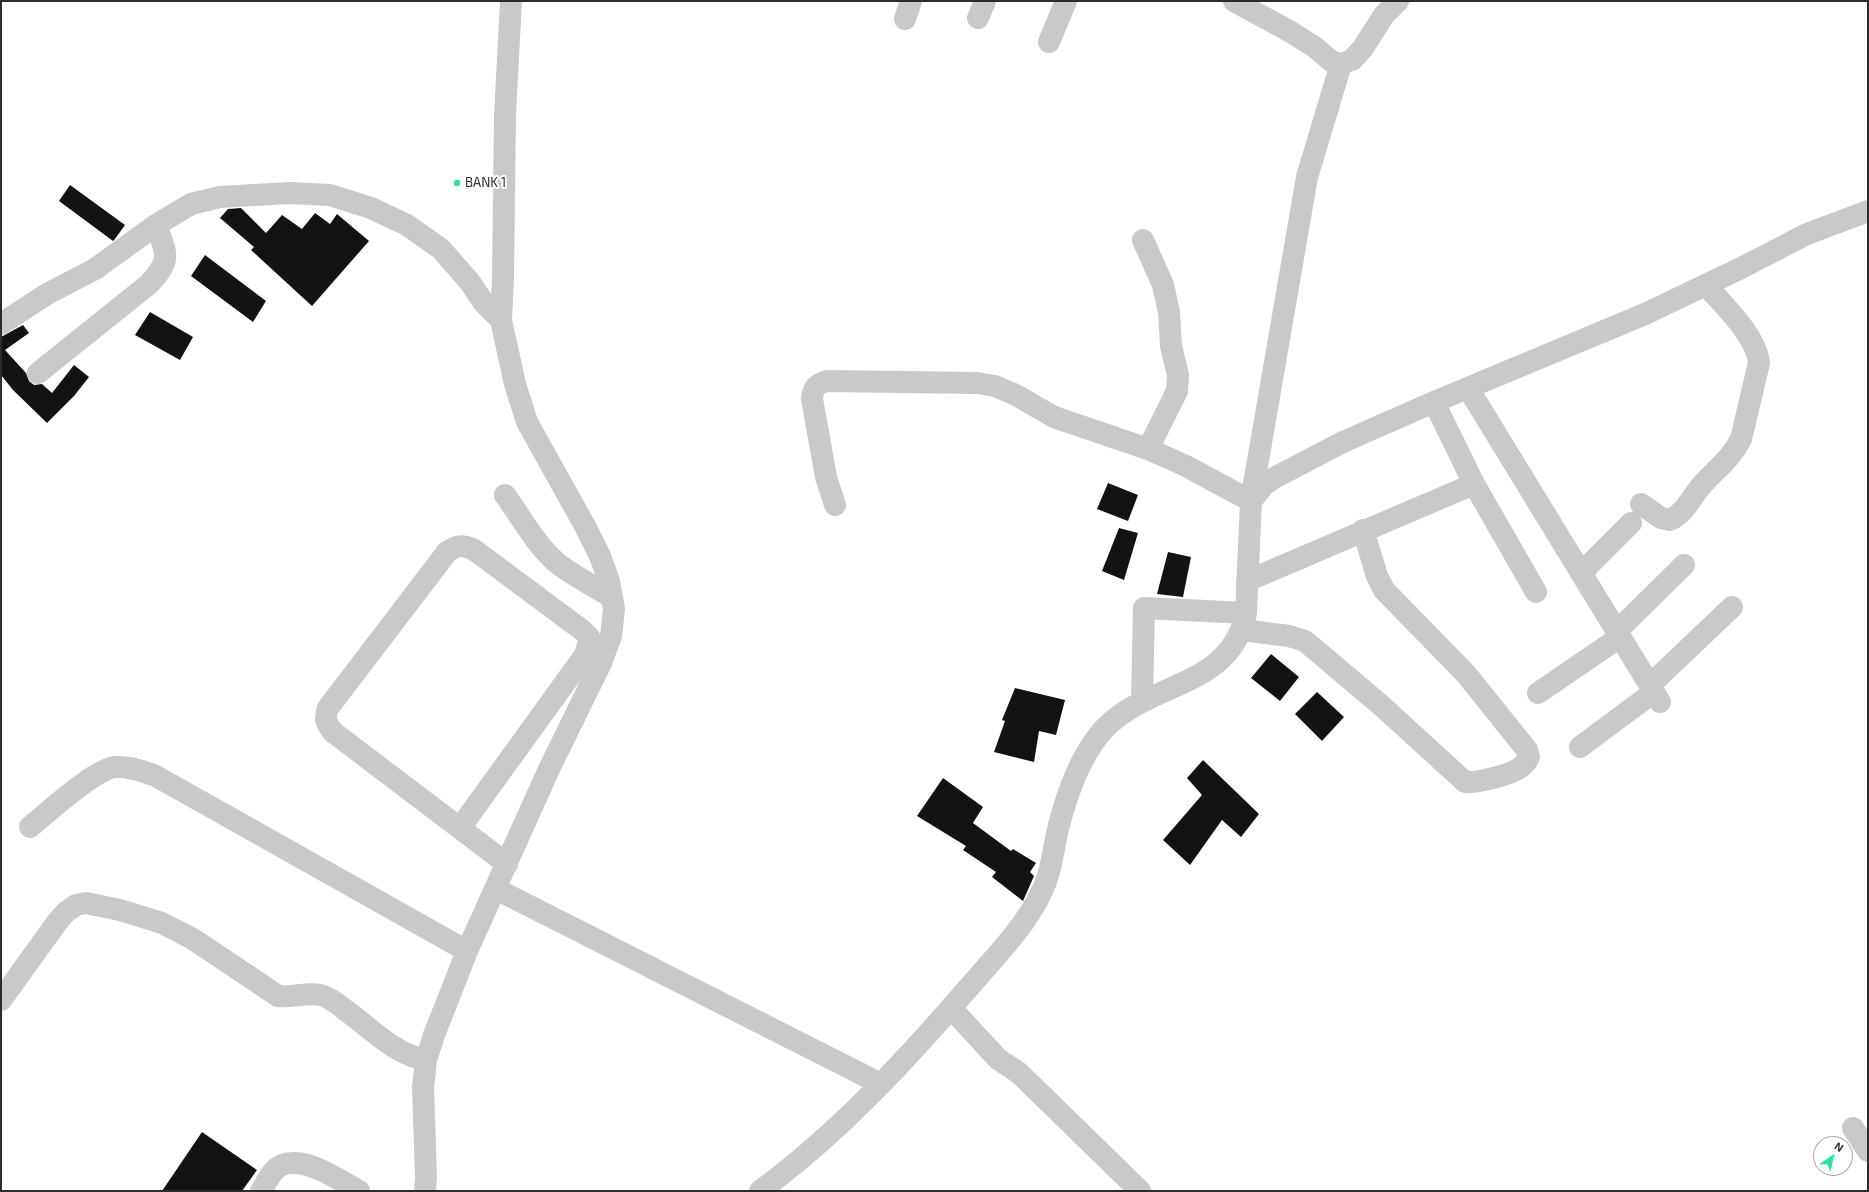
<!DOCTYPE html>
<html>
<head>
<meta charset="utf-8">
<style>
	body { margin:0 }
	#map { position:relative; width:1869px; height:1192px; overflow:hidden; background:#fff; font-family:"Exo 2",sans-serif }
	canvas { display:block }
	.frame { position:absolute; inset:0; border:2px solid #2c2c2c; pointer-events:none }
	.north { position:absolute; left:1813px; top:1136px; width:40px; height:40px; box-sizing:border-box; background:#fff; border:1px solid #ababab; border-radius:50%; rotate:34deg; font-size:11px; font-weight:700; line-height:16px; text-align:center; color:#2c2c2c }
	.north::after { content:''; display:block; margin:auto; width:14px; height:18px; background:#31dfa8; clip-path:polygon(50% 0,100% 100%,50% 72%,0 100%) }
</style>
</head>
<body>
<div id="map">
<canvas width="1869" height="1192"></canvas>
<div class="frame"></div>
<div class="north">N</div>
</div>
<script>
const g = document.querySelector('canvas').getContext('2d');
g.lineJoin = 'round';
function fill(path, color) { g.fillStyle = color; g.fill(path, 'evenodd'); }
function strokePath(path, color, width, dash) { g.strokeStyle = color; g.lineWidth = width; g.lineCap = dash ? 'butt' : 'round'; g.setLineDash(dash || []); g.stroke(path); }
function drawText(font, color, halo, rows, align = 'center') {
  g.font = font + ' "Exo 2",sans-serif'; g.lineWidth = 4; g.setLineDash([]); g.textBaseline = 'middle'; g.strokeStyle = halo; g.fillStyle = color; for (const [text, x, y, turn = 0] of rows) {
    g.save(); g.translate(x, y); g.rotate((+turn || 0) * Math.PI / 180); g.textAlign = isNaN(turn) ? turn : align; if (halo) g.strokeText(text, 0, 0); g.fillText(text, 0, 0); g.restore();
  }
}
fill(new Path2D(`
	M 70,185 L 125,225 L 115,239 L 113,241 L 59,201 Z
	M 241,208 L 266,233 L 282,215 L 302,229 L 315,213 L 330,224 L 337,214 L 369,241 L 312,306 L 251,250 L 254,247 L 220,218 L 228,209 Z
	M 205,255 L 266,301 L 253,322 L 191,276 Z
	M 150,312 L 193,337 L 180,360 L 135,335 Z
	M 23,325 L 29,333 L 5,350 L 26,373 L 29,381 L 34,385 L 42,384 L 52,393 L 74,365 L 89,377 L 74,396 L 47,423 L 13,390 L 1,375 L 1,337 Z
	M 1108,483 L 1138,495 L 1128,521 L 1097,509 Z
	M 1119,528 L 1138,533 L 1124,580 L 1102,571 Z
	M 1168,552 L 1191,557 L 1183,597 L 1157,594 Z
	M 1271,654 L 1299,677 L 1280,701 L 1251,678 Z
	M 1015,688 L 1065,700 L 1056,735 L 1039,731 L 1034,762 L 994,752 L 1005,721 L 1002,720 Z
	M 1317,692 L 1344,717 L 1322,741 L 1295,714 Z
	M 1203,760 L 1259,814 L 1241,837 L 1222,820 L 1190,865 L 1163,840 L 1202,795 L 1187,778 Z
	M 943,778 L 983,807 L 973,823 L 1011,851 L 1013,849 L 1036,863 L 1030,872 L 1034,876 L 1023,901 L 992,877 L 996,872 L 963,850 L 966,846 L 917,816 Z
	M 202,1132 L 257,1170 L 242,1191 L 162,1191 Z`), '#131313');
strokePath(new Path2D(`
	M 1234,1 L 1291,32 L 1316,48 L 1331,61 L 1341,64 L 1352,60 L 1363,48 L 1384,15 L 1398,1
	M 978,18 L 985,1
	M 905,19 L 911,1
	M 1049,42 L 1066,1
	M 1143,240 L 1163,285 L 1169,312 L 1171,346 L 1178,375 L 1177,391 L 1148,449
	M 1,324 L 47,294 L 95,269 L 156,225 L 191,204 L 220,197 L 289,193 L 330,195 L 371,208 L 407,225 L 441,249 L 469,281 L 484,303 L 501,320
	M 38,373 L 149,284 C 172,259 167,255 156,225
	M 1468,388 L 1660,702
	M 1434,402 L 1474,484 L 1536,592
	M 505,495 C 521,517 536,545 557,563 C 574,576 593,586 612,597
	M 1641,504 L 1661,518 L 1670,520 C 1684,514 1691,498 1701,486 C 1715,470 1731,459 1741,439 L 1759,363 C 1756,335 1724,306 1706,285
	M 835,505 L 826,477 L 812,399 C 813,388 816,384 827,381 L 977,383 L 995,386 L 1016,395 L 1054,417 L 1148,449 L 1184,465 L 1251,501 L 1307,177 L 1341,64
	M 1581,573 L 1631,523
	M 1247,581 L 1474,484
	M 1242,630 L 1289,636 L 1305,641 L 1383,707 L 1465,782 C 1477,783 1511,775 1521,767 C 1525,764 1527,762 1529,757 L 1527,750 L 1466,674 L 1384,590 L 1377,576 L 1363,530
	M 1617,631 L 1684,565
	M 1650,685 L 1732,607
	M 1538,693 L 1620,637
	M 1142,701 L 1144,608 L 1246,613
	M 1580,747 L 1654,692
	M 30,827 C 48,812 95,769 115,767 C 129,766 141,771 154,775 L 467,951
	M 460,828 L 585,655 L 588,645 L 589,637 L 582,630 L 473,549 C 462,545 457,545 447,552 L 328,708 C 324,719 326,723 333,732 L 507,864
	M 496,889 L 881,1084
	M 1,1000 L 58,921 L 66,912 L 76,905 L 86,903 L 120,910 L 162,923 L 193,939 L 278,996 C 293,998 310,991 324,996 C 331,999 338,1004 344,1009 C 371,1028 393,1054 426,1060
	M 951,1008 L 998,1059 L 1019,1073 L 1140,1191
	M 1853,1128 L 1868,1151
	M 261,1191 C 266,1183 272,1169 282,1165 C 306,1156 339,1180 359,1191
	M 425,1191 L 426,1177 L 423,1087 L 426,1060 L 434,1035 L 467,951 L 550,767 L 601,663 L 611,636 L 614,609 L 609,581 L 600,556 L 585,526 L 527,422 L 515,384 L 501,320 L 503,278 L 505,115 L 511,1
	M 760,1191 C 839,1133 906,1060 970,986 C 994,958 1025,927 1041,893 C 1052,872 1053,848 1059,825 C 1067,794 1078,762 1098,736 C 1142,680 1230,692 1246,613 L 1251,501 L 1264,485 L 1274,478 L 1343,442 L 1434,402 L 1645,314 L 1739,269 L 1807,234 L 1868,211`), '#c9c9c9', 22);
for (const [x, y, r, color] of [
	[457,183,4,"#31dfa8"]
]) { const dot = new Path2D(); dot.arc(x, y, r, 0, 2 * Math.PI); g.fillStyle = color; g.fill(dot); strokePath(dot, '#fff', 1.5); }
drawText('13px', '#2c2c2c', '#fff', [
	["BANK 1",465,183]
], 'left');
</script>
</body>
</html>
